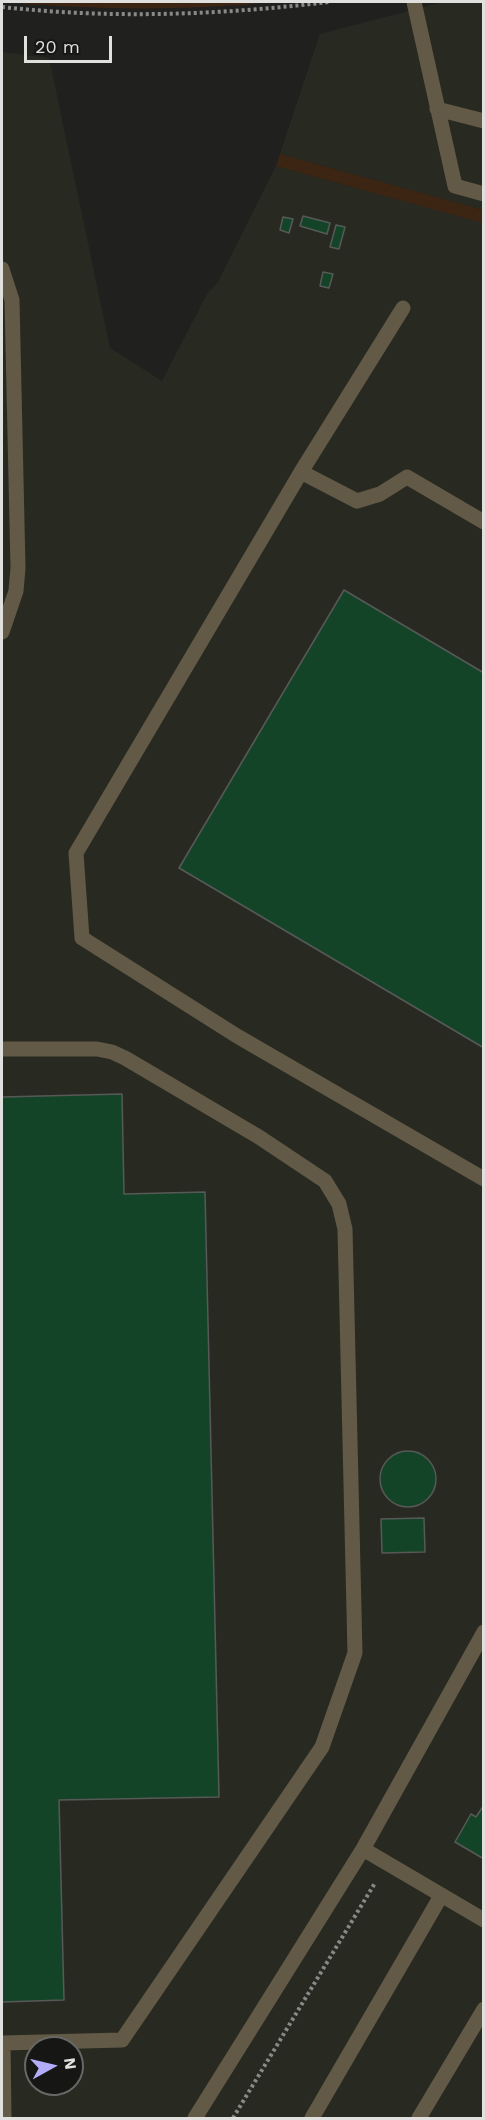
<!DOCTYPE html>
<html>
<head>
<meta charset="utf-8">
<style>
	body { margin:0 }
	#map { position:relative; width:485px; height:2120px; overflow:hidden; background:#20201e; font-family:"Work Sans",sans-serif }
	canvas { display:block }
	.frame { position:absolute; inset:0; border:3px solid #e0e0df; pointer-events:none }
	.north { position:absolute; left:24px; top:2036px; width:60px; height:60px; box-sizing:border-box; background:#161715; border:2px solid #676766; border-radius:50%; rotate:82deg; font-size:16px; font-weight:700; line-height:24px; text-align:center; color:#e0e0df }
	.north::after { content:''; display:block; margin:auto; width:21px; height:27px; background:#b3adf9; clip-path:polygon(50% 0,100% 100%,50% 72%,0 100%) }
	.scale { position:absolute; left:24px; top:36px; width:88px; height:27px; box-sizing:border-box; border:3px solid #e0e0df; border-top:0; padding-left:8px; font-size:18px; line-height:21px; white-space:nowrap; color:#e0e0df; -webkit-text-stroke:4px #161715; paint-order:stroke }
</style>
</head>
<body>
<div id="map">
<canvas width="485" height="2120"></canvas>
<div class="frame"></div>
<div class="north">N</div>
<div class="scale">20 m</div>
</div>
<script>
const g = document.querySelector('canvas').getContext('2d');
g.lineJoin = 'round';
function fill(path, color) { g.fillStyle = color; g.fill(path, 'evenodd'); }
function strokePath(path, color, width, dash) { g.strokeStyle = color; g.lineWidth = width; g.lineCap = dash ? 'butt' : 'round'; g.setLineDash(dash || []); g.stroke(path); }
fill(new Path2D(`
	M 443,2 L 483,2 L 483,210 L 280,154 L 320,34 Z
	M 2,52 L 49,58 L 110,348 L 162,381 L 207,294 L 218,282 L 276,166 L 484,223 L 483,2118 L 2,2118 ZM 36,2048 L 72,2048 L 72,2084 L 36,2084 Z`), '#282a22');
fill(new Path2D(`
	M 4,2 L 276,2 C 184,11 95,10 4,2 Z
	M 280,154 L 483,210 L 483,223 L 276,166 Z`), '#3d2514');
const building = new Path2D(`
	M 303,216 L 330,223 L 327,234 L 300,226 Z
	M 283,217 L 293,219 L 289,233 L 280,230 Z
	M 336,225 L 345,227 L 339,249 L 330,247 Z
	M 323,272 L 333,274 L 329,288 L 320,286 Z
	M 344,590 L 484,673 L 484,1048 L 179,868 Z
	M 122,1094 L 124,1194 L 205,1192 L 219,1797 L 59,1800 L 64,2000 L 2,2002 L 2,1097 Z
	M380 1479a28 28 0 1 1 56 0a28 28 0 1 1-56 0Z
	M 424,1518 L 425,1552 L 382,1553 L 381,1519 Z
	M 484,1805 L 484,1859 L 455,1842 L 471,1814 L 476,1817 Z`);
fill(building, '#144428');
strokePath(building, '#575957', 1.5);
strokePath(new Path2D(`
	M 2,7 C 112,19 219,15 329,2
	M 233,2118 L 375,1883`), '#898987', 4, [3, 3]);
strokePath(new Path2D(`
	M 414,2 L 455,186 L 484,194
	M 437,109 L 484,121
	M 2,269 L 12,300 L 18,568 L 16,591 L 2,632
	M 403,308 L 301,472 L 76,853 L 82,938 L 237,1036 L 484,1179
	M 301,472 L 357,501 L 380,494 L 407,477 L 484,522
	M 2,1049 L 97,1049 L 112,1052 L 125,1058 L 259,1137 L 325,1181 L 339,1204 L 345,1229 L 355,1653 L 322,1747 L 122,2040 L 3,2043 L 4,2118
	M 363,1849 L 484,1920
	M 195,2118 L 363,1849 L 484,1632
	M 312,2118 L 441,1896
	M 419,2118 L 484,2009`), '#625a46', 15);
</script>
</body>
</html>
